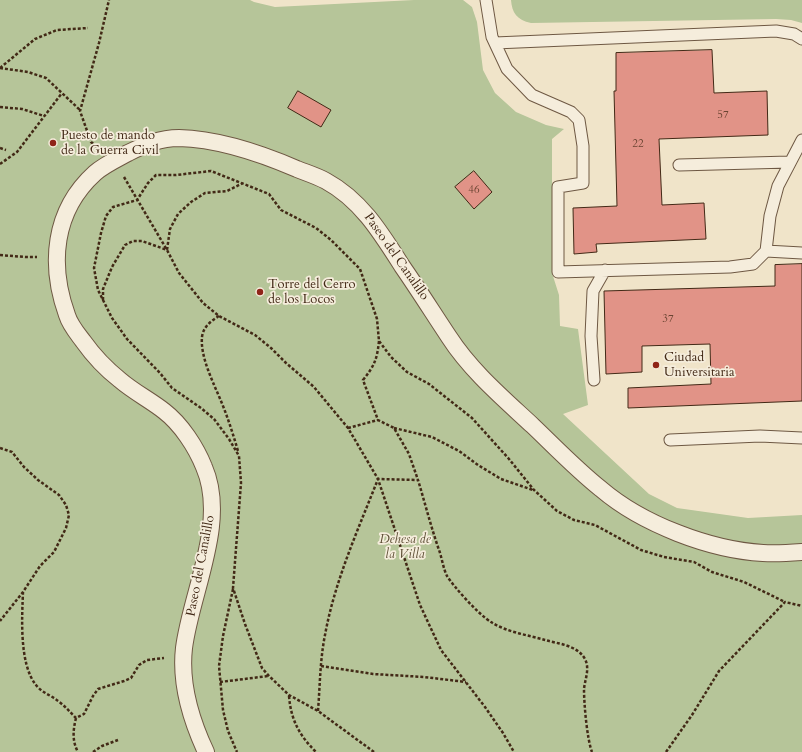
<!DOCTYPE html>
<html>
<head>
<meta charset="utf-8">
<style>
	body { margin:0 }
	canvas { display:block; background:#f0e4c9 }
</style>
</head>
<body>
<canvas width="802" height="752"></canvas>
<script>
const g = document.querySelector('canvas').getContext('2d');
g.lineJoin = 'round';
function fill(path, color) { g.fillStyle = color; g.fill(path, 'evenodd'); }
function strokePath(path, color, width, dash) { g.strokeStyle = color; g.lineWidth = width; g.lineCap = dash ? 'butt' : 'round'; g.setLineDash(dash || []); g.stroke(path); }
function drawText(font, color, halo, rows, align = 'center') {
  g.font = font + ' Cardo,serif'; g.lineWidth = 3.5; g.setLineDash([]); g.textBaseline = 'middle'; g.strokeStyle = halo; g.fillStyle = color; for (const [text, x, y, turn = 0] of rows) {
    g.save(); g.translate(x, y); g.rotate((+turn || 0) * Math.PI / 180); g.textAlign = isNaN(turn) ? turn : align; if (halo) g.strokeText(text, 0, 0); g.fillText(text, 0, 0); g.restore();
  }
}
fill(new Path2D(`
	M 0,0 L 250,0 L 254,2 L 275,7 L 414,0 L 463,0 L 472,7 L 477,22 L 483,70 L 495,93 L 516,112 L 546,125 L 564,129 L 552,139 L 552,273 L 559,295 L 560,326 L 578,329 L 588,405 L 563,414 L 649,494 L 677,508 L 748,518 L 802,515 L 802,752 L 0,752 Z
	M 511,0 L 802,0 L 802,23 L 791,20 L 776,19 L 531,23 C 517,20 512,13 511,0 Z`), '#b6c599');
const building = new Path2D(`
	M 712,50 L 714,93 L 767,91 L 768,135 L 659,139 L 662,205 L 704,203 L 706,239 L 596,244 L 597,252 L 574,254 L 573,208 L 617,206 L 614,91 L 616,91 L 616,53 Z
	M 298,91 L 331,110 L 321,127 L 288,108 Z
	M 474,171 L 492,192 L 474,209 L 455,187 Z
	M 802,264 L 802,401 L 628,408 L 628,388 L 711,384 L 710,344 L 642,346 L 642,372 L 606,374 L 604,291 L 775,286 L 775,265 Z`);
fill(building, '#e19387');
strokePath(building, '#422916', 1);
const service = new Path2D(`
	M 486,0 L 492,37 L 507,69 L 532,95 L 571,112 L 579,120 L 583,146 L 583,183 L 558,187 L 558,272 L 730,267 L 753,264 L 766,251 L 770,216 L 778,186 L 802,140
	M 495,43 L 776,31 L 794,34 L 802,39
	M 679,165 L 789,162
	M 766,251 L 802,253
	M 594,380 L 591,336 L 593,291 L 605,270
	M 670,440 L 760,436 L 802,438`);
const pedestrian = new Path2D(`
	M 206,752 C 191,720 180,683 184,648 C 191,592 228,522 204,467 C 196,447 181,424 164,411 C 150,400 134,392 120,380 C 106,369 93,355 83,341 C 77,333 70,325 67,315 C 49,265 53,211 95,173 C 104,165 117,159 128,153 C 144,145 160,138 179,138 C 219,139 260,153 297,169 C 307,173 317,176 326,181 C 361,200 381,233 402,266 C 418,289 433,313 449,337 C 471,371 503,398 533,426 C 555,447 577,470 601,489 C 642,524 710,550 763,553 C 776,554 789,553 802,552`);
strokePath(service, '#6e5843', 13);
strokePath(pedestrian, '#6e5843', 18);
strokePath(new Path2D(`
	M 0,68 L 35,39 L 57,30 L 88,28
	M 0,68 L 28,72 L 46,78 L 80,110
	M 0,107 L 22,109 L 44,116
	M 97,147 L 91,142 L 80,111 L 99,43 L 109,0
	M 0,148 L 6,150
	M 0,164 L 17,152 L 62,93
	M 124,177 L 167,250 L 179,273 L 203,303 L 219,316 L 255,335 L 271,348 L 286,363 L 314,387 L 348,428 L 378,479 L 420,605 L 441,650 L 485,707 L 503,733 L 514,752
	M 0,255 L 25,257 L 37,257
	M 103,300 L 103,289 L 112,267 L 125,245 L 133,241 L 142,241 L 167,250 L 170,229 L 178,214 L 191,202 L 205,193 L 227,191 L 243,183
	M 219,316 C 211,321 203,327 202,337 C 200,357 214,384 221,401 C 228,418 233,434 238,451
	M 379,341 C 377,359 375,365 363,380 L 378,420 L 394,428 L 409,454 L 418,480
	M 348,428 L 378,420
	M 394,428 L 432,437 L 459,451 L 478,465 L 501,479 L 533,490
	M 0,448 L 12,452 L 24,467 L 38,480 L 59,495 L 66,505 L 69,515 L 66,528 L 54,552 L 40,566 L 23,592 L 0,621
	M 233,589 L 223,636 L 219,666 L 223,710 L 228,731 L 237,752
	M 23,592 C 22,617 19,664 36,685 C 42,693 51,695 58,701 C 65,706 70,712 76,718 L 84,714 L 93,696 L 98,689 L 124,681 L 131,678 L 139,665 L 147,660 L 164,658
	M 321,666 L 373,674 L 424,677 L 466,682
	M 220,682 L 268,676
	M 289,696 C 291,720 299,735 316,752
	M 318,711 C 320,685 320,660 325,635 C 335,580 358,530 378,479 L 418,480 C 425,503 431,527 439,550 C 442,558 443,568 447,576 C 454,587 479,615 491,622 C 506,632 528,635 545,640 C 559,644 577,645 585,659 C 590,669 585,679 584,689 C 584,704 587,739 592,752
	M 76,718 C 73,730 72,741 78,752
	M 93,752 L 102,746 L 118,740
	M 374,752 L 318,711 L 289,695 L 269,676 L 262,668 L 245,624 L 233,588 L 241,483 L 239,456 L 229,439 L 214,419 L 201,408 L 172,388 L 160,373 L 127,339 L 112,318 L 98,290 L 94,268 L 101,233 L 106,216 L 113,207 L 137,200 L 148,183 L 156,175 L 176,175 L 211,171 L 269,194 L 281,210 L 316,228 L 331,240 L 360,269 L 377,319 L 379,341 L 391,357 L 407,372 L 429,384 L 472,418 L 509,459 L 534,490 L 557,511 L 574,520 L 595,525 L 641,550 L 664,557 L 694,562 L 712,572 L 744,582 L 785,602
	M 666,752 L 692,715 L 719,671 L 785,602 L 802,606`), '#422916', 2.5, [3, 2]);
strokePath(service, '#f5eddc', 11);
strokePath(pedestrian, '#f5eddc', 16);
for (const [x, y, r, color] of [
	[53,143,4,"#8f2418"],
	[260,292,4,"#8f2418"],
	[656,365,4,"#8f2418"]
]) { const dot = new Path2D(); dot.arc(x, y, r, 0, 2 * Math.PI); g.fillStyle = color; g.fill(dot); strokePath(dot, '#f5eddc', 1.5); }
drawText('11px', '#6a4432', null, [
	["57",723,115],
	["22",638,144],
	["46",474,190],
	["37",668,319]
]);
drawText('13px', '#422916', '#f5eddc', [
	["Puesto de mando",61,136],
	["de la Guerra Civil",61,151],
	["Torre del Cerro",268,285],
	["de los Locos",268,300],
	["Ciudad",664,358],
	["Universitaria",664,373]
], 'left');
drawText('13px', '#422916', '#f5eddc', [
	["Paseo del Canalillo",396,257,55],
	["Paseo del Canalillo",201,566,-79]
]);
drawText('italic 13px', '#5f5037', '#f5eddc', [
	["Dehesa de",405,540],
	["la Villa",405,555]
]);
</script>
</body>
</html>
